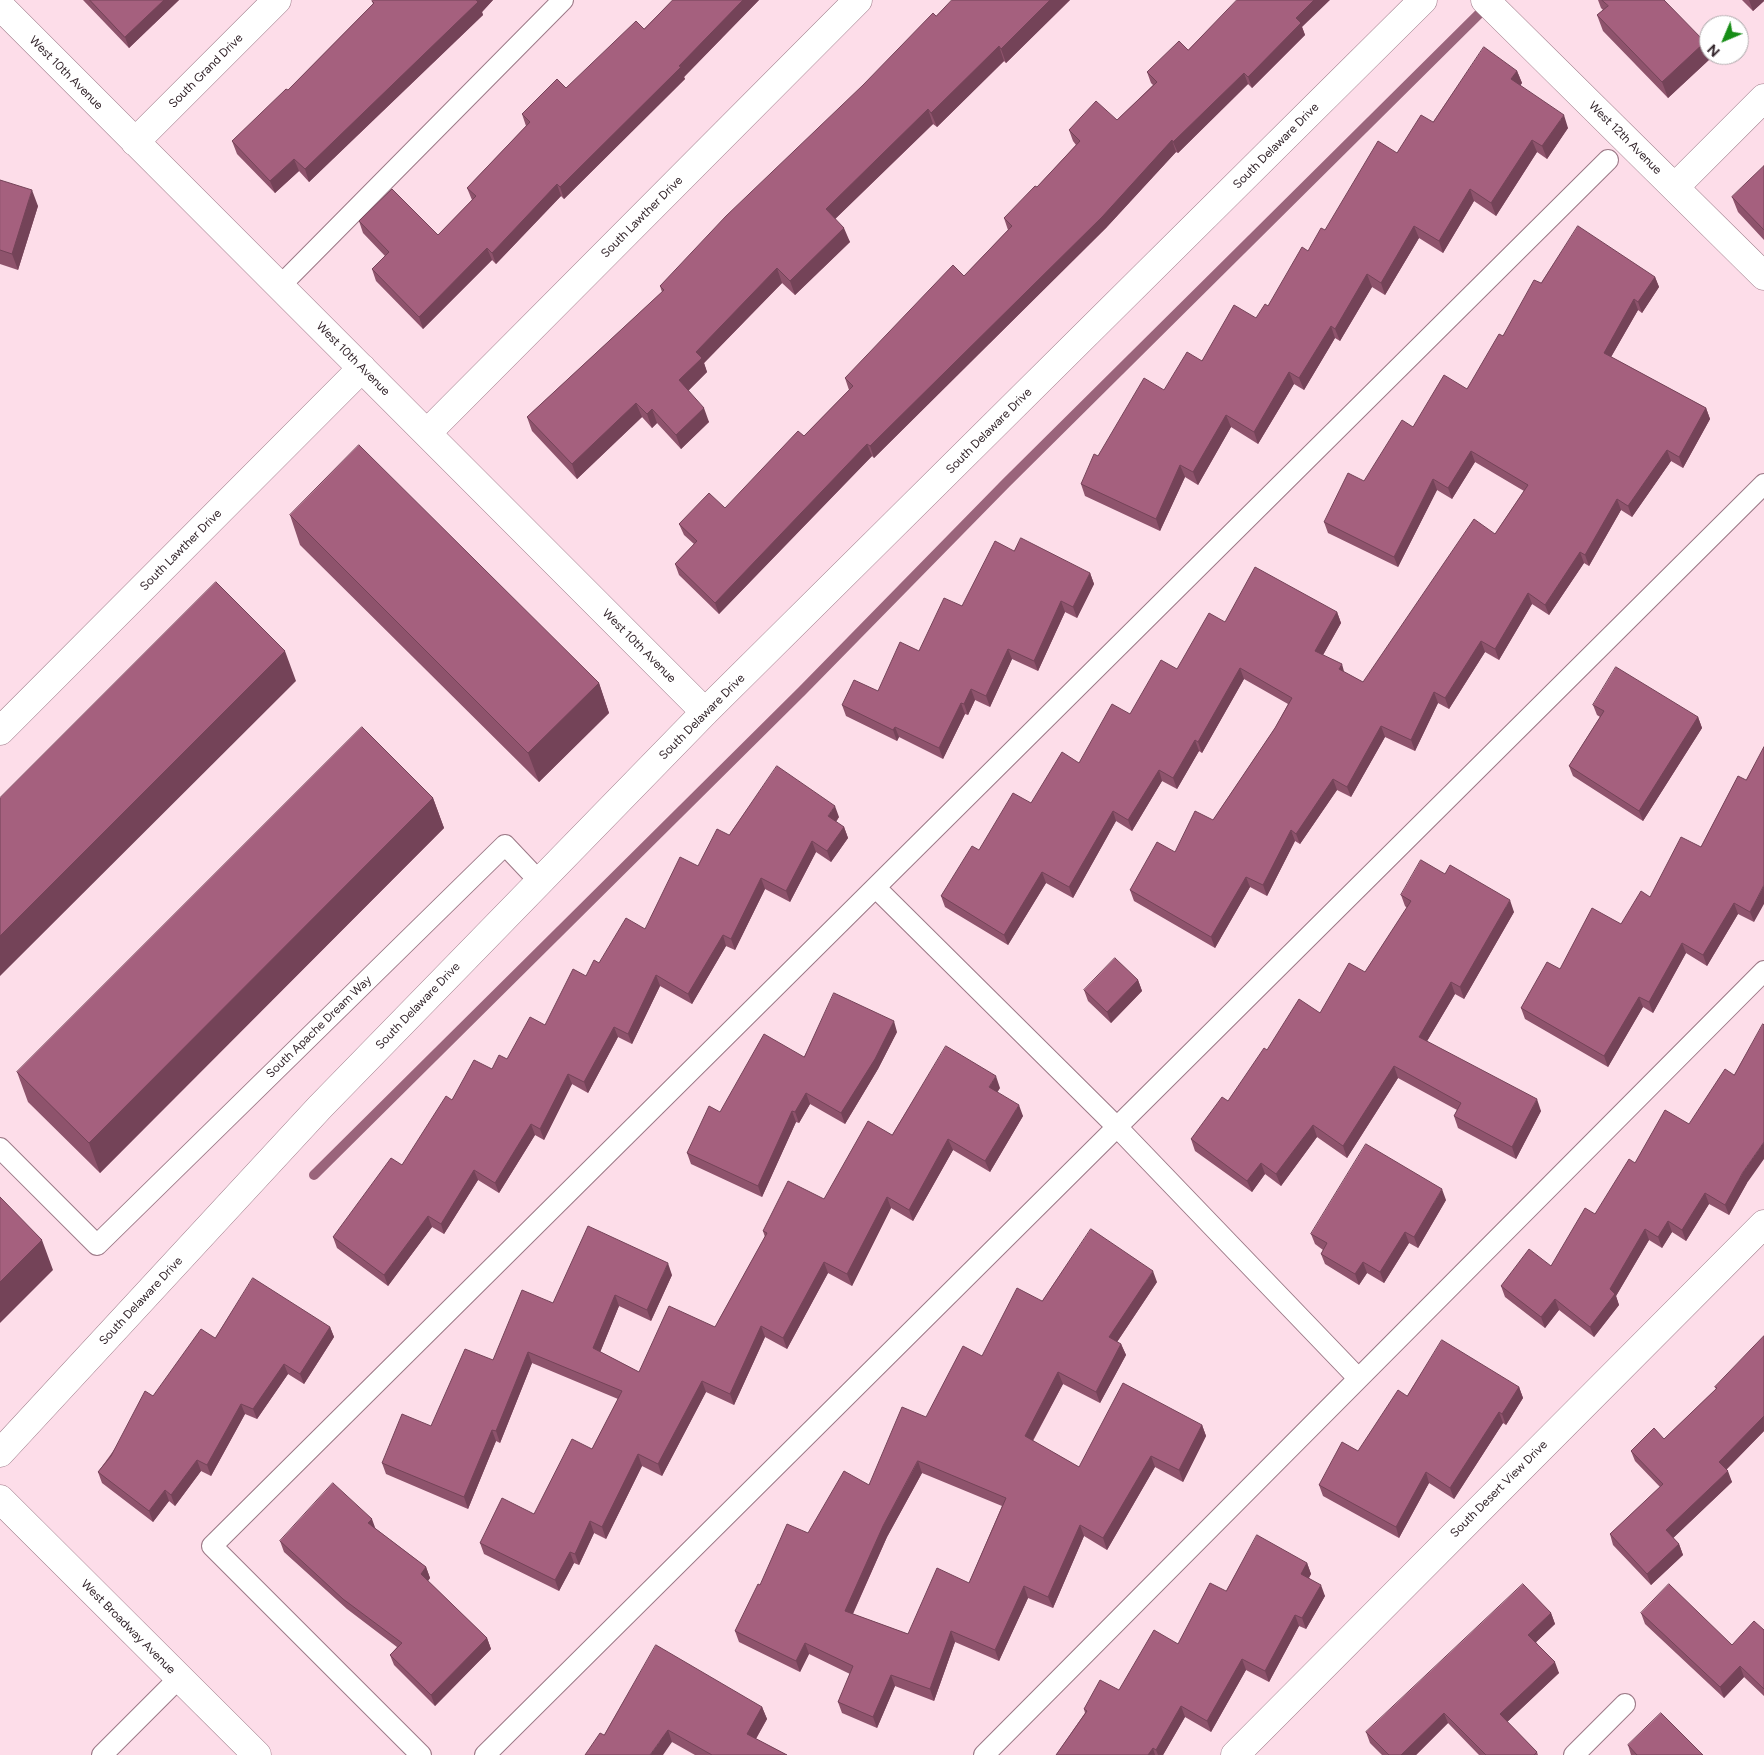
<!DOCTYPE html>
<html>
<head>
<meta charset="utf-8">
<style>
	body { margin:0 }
	#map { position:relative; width:1764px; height:1755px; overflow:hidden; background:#fddde9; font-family:Figtree,sans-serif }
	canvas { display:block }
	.north { position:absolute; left:1699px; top:15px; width:50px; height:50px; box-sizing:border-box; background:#fff; border:1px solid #ada8aa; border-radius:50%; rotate:225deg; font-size:14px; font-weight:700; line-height:20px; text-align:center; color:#33252b }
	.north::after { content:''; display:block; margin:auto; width:18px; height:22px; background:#178d17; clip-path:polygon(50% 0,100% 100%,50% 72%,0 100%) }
</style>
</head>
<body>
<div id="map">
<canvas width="1764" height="1755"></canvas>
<div class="north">N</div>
</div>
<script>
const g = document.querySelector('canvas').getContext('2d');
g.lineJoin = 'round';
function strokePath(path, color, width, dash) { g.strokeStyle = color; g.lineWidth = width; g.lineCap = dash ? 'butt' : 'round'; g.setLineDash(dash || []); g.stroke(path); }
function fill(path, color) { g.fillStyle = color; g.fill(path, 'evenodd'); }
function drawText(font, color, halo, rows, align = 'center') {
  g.font = font + ' Figtree,sans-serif'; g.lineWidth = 4; g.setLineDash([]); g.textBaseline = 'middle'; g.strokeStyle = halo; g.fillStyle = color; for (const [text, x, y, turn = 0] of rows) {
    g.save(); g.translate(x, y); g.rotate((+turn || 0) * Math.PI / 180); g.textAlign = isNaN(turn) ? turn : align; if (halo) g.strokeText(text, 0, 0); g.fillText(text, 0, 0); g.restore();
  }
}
strokePath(new Path2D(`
	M 314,1175 L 802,691 L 1006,483 L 1488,5`), '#9a647b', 10);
const lane = new Path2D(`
	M 280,286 L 563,0
	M 876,888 L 1118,1128 L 1358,1378
	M 0,1148 L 97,1245 L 505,845 L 540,882
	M 102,1755 L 179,1678
	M 421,1755 L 212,1546 L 1608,160
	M 485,1755 L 1764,484
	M 984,1755 L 1764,971
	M 1574,1755 L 1625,1704`);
const street = new Path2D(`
	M 1485,0 L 1764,276
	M 0,6 L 705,712
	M 135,142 L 277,0
	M 1675,187 L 1764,98
	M 427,433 L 858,0
	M 0,731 L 362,368
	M 0,1453 L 320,1107 L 705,712 L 1423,0
	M 1235,1755 L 1764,1224`);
const secondary = new Path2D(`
	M 0,1499 L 257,1755`);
strokePath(lane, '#9b7886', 22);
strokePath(street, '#9b7886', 29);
strokePath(secondary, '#9b7886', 29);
strokePath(lane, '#fff', 20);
strokePath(street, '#fff', 28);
strokePath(secondary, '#fff', 28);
fill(new Path2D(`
	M 83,0 L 179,0 L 129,48 Z
	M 373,0 L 493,0 L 482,12 L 483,15 L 309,182 L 299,171 L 275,193 L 237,154 L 232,141 L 288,90 L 373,4 L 372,1 Z
	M 673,0 L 759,0 L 684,77 L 685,79 L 564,199 L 561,196 L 496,264 L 492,260 L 423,329 L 376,281 L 372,269 L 385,256 L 363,233 L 359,221 L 438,235 L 472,200 L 467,188 L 526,126 L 522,114 L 566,88 L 644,29 Z
	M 1070,0 L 1006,63 L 1004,61 L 937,127 L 933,124 L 835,219 L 850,242 L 795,295 L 782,283 L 704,363 L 707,372 L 688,391 L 709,422 L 681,449 L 657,423 L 652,428 L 642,417 L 577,479 L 532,431 L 527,417 L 662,292 L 660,286 L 936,16 Z
	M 1598,0 L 1664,0 L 1709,54 L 1711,58 L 1668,98 L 1603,31 L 1597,15 L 1603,10 L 1601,8 Z
	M 1742,0 L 1764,0 L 1764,1 L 1753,11 Z
	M 1302,27 L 1305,35 L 1252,88 L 1248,84 L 1178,153 L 1176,152 L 1106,228 L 874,458 L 872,456 L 719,614 L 679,575 L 675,564 L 694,544 L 684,535 L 679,524 L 725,508 L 804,436 L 849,390 L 845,378 L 964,276 L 1008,230 L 1004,218 L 1037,187 L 1076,145 L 1073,141 L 1069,130 L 1117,120 L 1153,85 L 1151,83 L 1147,72 L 1188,50 Z
	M 1517,71 L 1522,83 L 1520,85 L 1568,128 L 1547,159 L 1537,152 L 1496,216 L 1474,201 L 1443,253 L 1419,238 L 1385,295 L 1372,287 L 1340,341 L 1335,338 L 1304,390 L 1294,384 L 1258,444 L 1231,427 L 1198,485 L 1185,477 L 1160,531 L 1085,496 L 1081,484 L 1098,456 L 1164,390 L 1256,318 L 1268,306 L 1308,251 L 1325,230 L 1397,153 L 1433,122 Z
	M 1764,166 L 1764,240 L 1738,212 L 1732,197 Z
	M 0,180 L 38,206 L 18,270 L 0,264 Z
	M 1655,277 L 1659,287 L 1642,313 L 1638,310 L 1611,357 L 1706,408 L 1710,419 L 1683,468 L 1671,461 L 1632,517 L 1621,510 L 1589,566 L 1584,563 L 1549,615 L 1532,604 L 1499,660 L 1485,652 L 1449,709 L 1438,703 L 1415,751 L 1385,737 L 1351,797 L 1337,790 L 1300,844 L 1295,841 L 1267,896 L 1250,887 L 1215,948 L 1134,901 L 1130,890 L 1213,820 L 1275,728 L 1288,704 L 1244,679 L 1202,753 L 1199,751 L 1177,789 L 1162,781 L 1132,831 L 1116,821 L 1073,898 L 1046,883 L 1008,945 L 945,907 L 941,896 L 979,850 L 1031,803 L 1079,763 L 1177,669 L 1225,622 L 1337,612 L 1341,623 L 1323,655 L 1344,672 L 1363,682 L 1495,534 L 1524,491 L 1475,462 L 1452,499 L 1437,490 L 1398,567 L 1328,533 L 1324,522 L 1364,481 L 1413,427 L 1467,389 L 1503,336 L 1541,283 Z
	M 290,515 L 599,683 L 609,713 L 539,782 L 300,545 Z
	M 1014,551 L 1090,573 L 1094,584 L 1077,618 L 1065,612 L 1038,671 L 1012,659 L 990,707 L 975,700 L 968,715 L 965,714 L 943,759 L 899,737 L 897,741 L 846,716 L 842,705 L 878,691 L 919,651 Z
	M 1593,705 L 1698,717 L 1702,728 L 1643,821 L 1573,776 L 1569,766 L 1600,717 L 1597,715 Z
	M 1738,776 L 1754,922 L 1738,914 L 1707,966 L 1686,953 L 1653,1013 L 1643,1007 L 1608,1067 L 1525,1019 L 1521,1008 L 1560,969 L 1621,924 L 1650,897 L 1701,847 Z
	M 433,798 L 444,828 L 100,1173 L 28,1102 L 17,1072 Z
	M 839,817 L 836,822 L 844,827 L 848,838 L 831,862 L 816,852 L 790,902 L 765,889 L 735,950 L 726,946 L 692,1004 L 660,986 L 632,1044 L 618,1037 L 588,1093 L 572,1084 L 544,1140 L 535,1135 L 499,1193 L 478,1180 L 444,1234 L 432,1227 L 388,1286 L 337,1248 L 333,1237 L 402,1165 L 452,1100 L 492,1069 L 507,1059 L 545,1025 L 586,976 L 599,963 L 645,929 L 698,866 L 729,835 Z
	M 1445,874 L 1514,912 L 1464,999 L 1455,994 L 1427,1041 L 1541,1111 L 1516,1159 L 1458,1128 L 1454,1116 L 1457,1110 L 1398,1078 L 1347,1158 L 1317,1137 L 1281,1186 L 1265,1174 L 1252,1192 L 1195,1151 L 1191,1139 L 1228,1101 L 1267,1050 L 1320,1013 L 1365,972 L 1407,908 L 1405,906 L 1401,895 Z
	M 1138,980 L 1142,991 L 1111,1023 L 1088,1001 L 1084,990 Z
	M 897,1032 L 878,1069 L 845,1124 L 810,1104 L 799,1123 L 796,1122 L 762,1197 L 691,1164 L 687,1153 L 720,1112 L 804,1057 Z
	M 1000,1088 L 997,1092 L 1023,1116 L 990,1172 L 953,1150 L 913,1221 L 891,1208 L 852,1286 L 828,1273 L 787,1349 L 765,1337 L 734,1405 L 706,1392 L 662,1476 L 642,1466 L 606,1539 L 594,1533 L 579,1565 L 574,1563 L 559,1591 L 484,1554 L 480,1543 L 534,1514 L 592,1449 L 618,1399 L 532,1363 L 500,1443 L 496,1441 L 468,1509 L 386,1474 L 382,1463 L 431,1426 L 493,1360 L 553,1303 L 672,1275 L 651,1321 L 619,1306 L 600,1352 L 639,1372 L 715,1327 L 765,1237 L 763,1231 L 824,1199 L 892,1135 Z
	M 1635,1163 L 1747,1183 L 1729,1215 L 1709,1204 L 1686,1241 L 1672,1232 L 1662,1248 L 1649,1240 L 1616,1296 L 1619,1305 L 1594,1337 L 1559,1310 L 1545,1328 L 1505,1297 L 1501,1286 L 1551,1266 L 1595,1214 Z
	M 1446,1200 L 1418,1248 L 1409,1243 L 1384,1283 L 1367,1273 L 1359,1285 L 1325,1264 L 1321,1254 L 1323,1250 L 1315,1244 L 1311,1234 Z
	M 1157,1282 L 1117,1342 L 1121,1344 L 1126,1355 L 1100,1403 L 1063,1384 L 1033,1441 L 1079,1467 L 1202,1425 L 1206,1436 L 1183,1482 L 1155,1467 L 1107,1550 L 1084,1536 L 1053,1608 L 1028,1598 L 999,1661 L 955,1642 L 934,1701 L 895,1686 L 877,1728 L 842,1713 L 838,1702 L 850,1674 L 809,1654 L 800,1672 L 739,1642 L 735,1631 L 760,1585 L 808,1533 L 869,1485 L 926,1417 L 982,1356 L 1042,1301 ZM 922,1473 L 1002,1506 L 969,1583 L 908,1634 L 853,1614 L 887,1537 Z
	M 330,1327 L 334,1337 L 304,1384 L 288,1374 L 257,1419 L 245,1414 L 211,1476 L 201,1471 L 175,1506 L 169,1501 L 153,1522 L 102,1483 L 98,1472 L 153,1396 L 215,1338 Z
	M 1764,1336 L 1764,1431 L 1726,1470 L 1732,1482 L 1673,1538 L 1679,1544 L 1683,1555 L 1651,1585 L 1613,1545 L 1610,1534 L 1660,1487 L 1635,1461 L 1631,1451 L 1664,1439 L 1716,1389 L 1715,1387 Z
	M 1519,1387 L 1523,1398 L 1506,1425 L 1503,1423 L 1454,1499 L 1429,1483 L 1399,1538 L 1323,1496 L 1319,1485 L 1358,1451 L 1407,1396 Z
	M 376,1529 L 426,1567 L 430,1578 L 428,1581 L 487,1638 L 491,1649 L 435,1706 L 394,1665 L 390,1655 L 397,1647 L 347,1609 L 284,1552 L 280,1541 Z
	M 1307,1563 L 1311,1574 L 1309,1578 L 1325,1596 L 1306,1629 L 1299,1626 L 1269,1682 L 1246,1670 L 1211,1732 L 1185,1717 L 1163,1755 L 1056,1755 L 1085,1713 L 1084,1709 L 1119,1690 L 1178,1644 L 1226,1591 Z
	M 1551,1613 L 1555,1624 L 1536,1642 L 1559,1673 L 1507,1722 L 1537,1752 L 1538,1755 L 1479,1755 L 1448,1723 L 1416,1755 L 1382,1755 L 1370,1743 L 1366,1732 Z
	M 1641,1613 L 1732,1645 L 1764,1630 L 1764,1696 L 1744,1677 L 1724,1698 L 1645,1624 Z
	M 762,1707 L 767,1719 L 756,1739 L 787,1755 L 695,1755 L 672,1742 L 604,1735 Z
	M 1628,1745 L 1703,1755 L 1631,1755 Z`), '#8e536c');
fill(new Path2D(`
	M 164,0 L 179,0 L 129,48 L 125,37 Z
	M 476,0 L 493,0 L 482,12 L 483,15 L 309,182 L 305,169 Z
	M 743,0 L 759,0 L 684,77 L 685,79 L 564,199 L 560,187 Z
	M 1050,0 L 1070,0 L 1006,63 L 1001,49 Z
	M 1314,0 L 1330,0 L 1302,27 L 1305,35 L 1252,88 L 1248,77 L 1296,18 Z
	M 1749,0 L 1764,0 L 1764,1 L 1753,11 Z
	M 1705,42 L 1711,58 L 1668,98 L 1662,82 Z
	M 999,46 L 1004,61 L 937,127 L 931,113 Z
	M 1517,71 L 1522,83 L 1516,92 L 1511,79 Z
	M 1244,73 L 1248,84 L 1178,153 L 1173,142 Z
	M 928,109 L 933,124 L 831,223 L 826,209 Z
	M 1564,115 L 1568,128 L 1547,159 L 1542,146 Z
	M 1172,140 L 1176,152 L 1106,228 L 874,458 L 870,446 Z
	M 1532,140 L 1537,152 L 1496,216 L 1491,203 Z
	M 294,159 L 299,171 L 275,193 L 270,181 Z
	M 557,184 L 561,196 L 496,264 L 492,253 Z
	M 1470,189 L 1474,201 L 1443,253 L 1439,241 Z
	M 32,190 L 38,206 L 18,270 L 12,254 Z
	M 1414,226 L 1419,238 L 1385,295 L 1381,283 Z
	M 844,228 L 850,242 L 795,295 L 790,281 Z
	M 487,248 L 492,260 L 423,329 L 419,317 Z
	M 777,268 L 782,283 L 704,363 L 707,372 L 684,395 L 679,380 L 696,352 Z
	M 1367,274 L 1372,287 L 1340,341 L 1335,329 Z
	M 1655,277 L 1659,287 L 1642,313 L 1638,302 Z
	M 1634,299 L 1638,310 L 1607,364 L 1604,353 Z
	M 1331,326 L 1335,338 L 1304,390 L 1299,378 Z
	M 1289,372 L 1294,384 L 1258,444 L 1254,432 Z
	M 636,403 L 642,417 L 577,479 L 572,464 Z
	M 704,408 L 709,422 L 681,449 L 676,435 Z
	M 1706,408 L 1710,419 L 1683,468 L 1679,457 Z
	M 652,409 L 657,423 L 652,428 L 647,414 Z
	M 1226,415 L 1231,427 L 1198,485 L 1193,472 Z
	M 867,444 L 872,456 L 719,614 L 715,603 Z
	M 1667,450 L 1671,461 L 1632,517 L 1628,506 Z
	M 1471,451 L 1475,462 L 1452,499 L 1448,488 Z
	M 1180,465 L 1185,477 L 1160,531 L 1156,519 Z
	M 1433,479 L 1437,490 L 1398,567 L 1394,557 Z
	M 1617,499 L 1621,510 L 1589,566 L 1585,555 Z
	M 1580,552 L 1584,563 L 1549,615 L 1545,605 Z
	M 1090,573 L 1094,584 L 1077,618 L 1073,607 Z
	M 1528,593 L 1532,604 L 1499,660 L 1495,649 Z
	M 1061,601 L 1065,612 L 1038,671 L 1034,661 Z
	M 1337,612 L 1341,623 L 1319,662 L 1315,651 Z
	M 1481,641 L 1485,652 L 1449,709 L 1445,698 Z
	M 1008,649 L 1012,659 L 990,707 L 986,696 Z
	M 285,651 L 296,681 L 0,976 L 0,936 Z
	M 1342,664 L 1345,675 L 1339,669 Z
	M 1240,668 L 1244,679 L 1202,753 L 1198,742 Z
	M 599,683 L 609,713 L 539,782 L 528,753 Z
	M 971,689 L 975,700 L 968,715 L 964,704 Z
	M 1434,692 L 1438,703 L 1415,751 L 1411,740 Z
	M 961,703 L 965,714 L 943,759 L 939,748 Z
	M 1698,717 L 1702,728 L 1643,821 L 1639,811 Z
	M 1381,726 L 1385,737 L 1351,797 L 1347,787 Z
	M 895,727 L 899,737 L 897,741 L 893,730 Z
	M 1195,740 L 1199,751 L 1177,789 L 1173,778 Z
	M 1159,770 L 1162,781 L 1132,831 L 1128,820 Z
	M 1333,779 L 1337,790 L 1300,844 L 1296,834 Z
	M 433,798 L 444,828 L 100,1173 L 89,1143 Z
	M 835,806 L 839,817 L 832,827 L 828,816 Z
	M 1113,811 L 1116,821 L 1073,898 L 1069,887 Z
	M 844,827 L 848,838 L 831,862 L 827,851 Z
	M 1291,830 L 1295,841 L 1267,896 L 1263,885 Z
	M 812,841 L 816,852 L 790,902 L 786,891 Z
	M 1042,872 L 1046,883 L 1008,945 L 1004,935 Z
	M 1246,877 L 1250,887 L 1215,948 L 1211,937 Z
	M 761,878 L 765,889 L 735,950 L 731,939 Z
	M 1764,885 L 1764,904 L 1754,922 L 1750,912 Z
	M 1510,900 L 1514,912 L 1464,999 L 1460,987 Z
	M 1734,903 L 1738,914 L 1707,966 L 1703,955 Z
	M 723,935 L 726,946 L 692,1004 L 688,994 Z
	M 1682,943 L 1686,953 L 1653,1013 L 1649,1002 Z
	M 656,975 L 660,986 L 632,1044 L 628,1034 Z
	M 1138,980 L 1142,991 L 1111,1023 L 1107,1012 Z
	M 1451,982 L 1455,994 L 1423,1048 L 1419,1037 Z
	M 1639,997 L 1643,1007 L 1608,1067 L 1604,1056 Z
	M 894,1021 L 897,1032 L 878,1069 L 845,1124 L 841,1113 Z
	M 614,1027 L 618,1037 L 588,1093 L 584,1082 Z
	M 1394,1066 L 1398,1078 L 1347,1158 L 1343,1146 Z
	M 568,1074 L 572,1084 L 544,1140 L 540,1129 Z
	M 996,1076 L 1000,1088 L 993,1099 L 989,1087 Z
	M 806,1093 L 810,1104 L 799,1123 L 795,1112 Z
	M 1537,1099 L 1541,1111 L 1516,1159 L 1512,1147 Z
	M 1019,1105 L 1023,1116 L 990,1172 L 985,1161 Z
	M 792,1111 L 796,1122 L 762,1197 L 758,1186 Z
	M 531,1124 L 535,1135 L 499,1193 L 495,1183 Z
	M 1313,1125 L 1317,1137 L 1281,1186 L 1276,1174 Z
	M 948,1139 L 953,1150 L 913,1221 L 909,1210 Z
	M 1764,1142 L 1764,1159 L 1747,1183 L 1729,1215 L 1725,1205 L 1743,1172 Z
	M 1261,1163 L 1265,1174 L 1252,1192 L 1247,1181 Z
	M 474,1170 L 478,1180 L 444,1234 L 441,1224 Z
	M 1442,1189 L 1446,1200 L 1418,1248 L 1414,1237 Z
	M 1705,1193 L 1709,1204 L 1686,1241 L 1682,1230 Z
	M 887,1197 L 891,1208 L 852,1286 L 847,1274 Z
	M 428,1216 L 432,1227 L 388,1286 L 384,1275 Z
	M 1668,1221 L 1672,1232 L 1662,1248 L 1658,1237 Z
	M 1645,1229 L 1649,1240 L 1616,1296 L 1619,1305 L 1594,1337 L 1590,1327 L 1610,1289 Z
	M 1405,1232 L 1409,1243 L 1384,1283 L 1380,1272 Z
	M 42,1240 L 53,1270 L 0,1323 L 0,1282 Z
	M 824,1262 L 828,1273 L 787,1349 L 783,1338 Z
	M 1363,1262 L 1367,1273 L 1359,1285 L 1355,1274 Z
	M 668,1263 L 672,1275 L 651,1321 L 647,1310 Z
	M 1153,1271 L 1157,1282 L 1113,1348 L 1109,1337 Z
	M 615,1295 L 619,1306 L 597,1360 L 593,1348 Z
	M 1555,1299 L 1559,1310 L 1545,1328 L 1541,1317 Z
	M 761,1326 L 765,1337 L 734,1405 L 730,1394 Z
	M 330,1327 L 334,1337 L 304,1384 L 300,1374 Z
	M 1121,1344 L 1126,1355 L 1100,1403 L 1096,1392 Z
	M 528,1352 L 532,1363 L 500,1443 L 496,1431 Z
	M 284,1364 L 288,1374 L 257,1419 L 253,1409 Z
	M 1058,1372 L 1063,1384 L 1029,1447 L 1025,1436 Z
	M 702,1381 L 706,1392 L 662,1476 L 658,1464 Z
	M 1519,1387 L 1523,1398 L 1506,1425 L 1502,1414 Z
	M 241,1404 L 245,1414 L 211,1476 L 207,1465 Z
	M 1499,1412 L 1503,1423 L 1454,1499 L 1450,1488 Z
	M 1764,1416 L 1764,1431 L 1723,1473 L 1719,1462 Z
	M 1202,1425 L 1206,1436 L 1183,1482 L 1179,1470 Z
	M 492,1430 L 496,1441 L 468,1509 L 464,1497 Z
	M 638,1454 L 642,1466 L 606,1539 L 602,1527 Z
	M 1151,1456 L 1155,1467 L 1107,1550 L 1103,1538 Z
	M 197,1460 L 201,1471 L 175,1506 L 171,1495 Z
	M 918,1461 L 922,1473 L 887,1537 L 849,1622 L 845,1611 L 883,1526 Z
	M 1728,1471 L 1732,1482 L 1670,1541 L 1666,1530 Z
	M 1426,1472 L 1429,1483 L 1399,1538 L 1396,1527 Z
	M 165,1490 L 169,1501 L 153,1522 L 149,1511 Z
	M 372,1519 L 376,1530 L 368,1523 Z
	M 590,1521 L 594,1533 L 579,1565 L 575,1554 Z
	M 1080,1525 L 1084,1536 L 1053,1608 L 1048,1597 Z
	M 1679,1544 L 1683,1555 L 1651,1585 L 1647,1574 Z
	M 570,1552 L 574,1563 L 559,1591 L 555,1580 Z
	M 1307,1563 L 1311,1574 L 1305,1584 L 1301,1574 Z
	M 426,1567 L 430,1578 L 425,1585 L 421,1574 Z
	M 1321,1585 L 1325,1596 L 1306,1629 L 1302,1618 Z
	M 1024,1586 L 1028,1598 L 999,1661 L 995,1650 Z
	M 1551,1613 L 1555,1624 L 1532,1646 L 1528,1635 Z
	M 1295,1615 L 1299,1626 L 1269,1682 L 1265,1671 Z
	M 951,1631 L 955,1642 L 934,1701 L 930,1689 Z
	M 487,1638 L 491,1649 L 435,1706 L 431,1695 Z
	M 805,1643 L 809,1654 L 800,1672 L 796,1661 Z
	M 1242,1659 L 1246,1670 L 1211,1732 L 1207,1721 Z
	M 1555,1662 L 1559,1673 L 1504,1725 L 1500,1714 Z
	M 1740,1666 L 1744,1677 L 1724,1698 L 1720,1687 Z
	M 891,1675 L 895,1686 L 877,1728 L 873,1717 Z
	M 1181,1706 L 1185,1717 L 1163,1755 L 1158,1755 L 1156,1750 Z
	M 762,1707 L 767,1719 L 751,1747 L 747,1734 Z
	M 1444,1713 L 1448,1723 L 1416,1755 L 1401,1755 Z
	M 668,1730 L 672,1742 L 663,1755 L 650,1755 Z
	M 1153,1748 L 1155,1755 L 1148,1755 Z`), '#744358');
const building = new Path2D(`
	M 90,0 L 164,0 L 125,37 Z
	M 373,0 L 476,0 L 478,2 L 305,169 L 294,159 L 270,181 L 232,141 L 286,89 L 288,90 L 374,3 L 372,1 Z
	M 673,0 L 743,0 L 679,66 L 681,67 L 560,187 L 557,184 L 492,253 L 487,248 L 419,317 L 372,269 L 389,252 L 359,221 L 392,189 L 438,235 L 476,196 L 467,188 L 530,122 L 522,114 L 557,79 L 566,88 L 636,21 L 644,29 Z
	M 952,0 L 1050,0 L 1001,49 L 999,46 L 931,113 L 928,109 L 826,209 L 844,228 L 790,281 L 777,268 L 696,352 L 702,358 L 679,380 L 704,408 L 676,435 L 652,409 L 647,414 L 636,403 L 572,464 L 527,417 L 664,290 L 660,286 L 726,216 L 863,85 L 933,13 L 936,16 Z
	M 1237,0 L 1314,0 L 1296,18 L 1301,23 L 1248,77 L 1244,73 L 1173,142 L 1172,140 L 1102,217 L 870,446 L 867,444 L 715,603 L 675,564 L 697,541 L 679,524 L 709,493 L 725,508 L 798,431 L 804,436 L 853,386 L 845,378 L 953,265 L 964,276 L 1012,226 L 1004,218 L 1035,186 L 1037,187 L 1080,141 L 1069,130 L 1096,101 L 1117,120 L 1157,82 L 1147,72 L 1179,41 L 1188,50 Z
	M 1602,0 L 1664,0 L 1705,42 L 1662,82 L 1597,15 L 1608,6 Z
	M 1484,47 L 1517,71 L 1511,79 L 1564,115 L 1542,146 L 1532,140 L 1491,203 L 1470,189 L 1439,241 L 1414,226 L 1381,283 L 1367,274 L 1335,329 L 1331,326 L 1299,378 L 1289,372 L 1254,432 L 1226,415 L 1193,472 L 1180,465 L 1156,519 L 1081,484 L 1094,454 L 1098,456 L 1144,378 L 1164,390 L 1187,352 L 1202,361 L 1234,305 L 1256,318 L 1265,304 L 1268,306 L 1302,247 L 1308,251 L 1321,228 L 1325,230 L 1378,141 L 1397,153 L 1421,115 L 1433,122 Z
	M 1764,166 L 1764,230 L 1732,197 Z
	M 0,180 L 32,190 L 12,254 L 0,250 Z
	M 1578,226 L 1655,277 L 1638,302 L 1634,299 L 1604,353 L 1706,408 L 1679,457 L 1667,450 L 1628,506 L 1617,499 L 1585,555 L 1580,552 L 1545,605 L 1528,593 L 1495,649 L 1481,641 L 1445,698 L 1434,692 L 1411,740 L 1381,726 L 1347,787 L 1333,779 L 1296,834 L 1291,830 L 1263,885 L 1246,877 L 1211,937 L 1130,890 L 1157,842 L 1175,852 L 1195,811 L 1213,820 L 1275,728 L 1292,698 L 1240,668 L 1198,742 L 1195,740 L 1173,778 L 1159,770 L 1128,820 L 1113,811 L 1069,887 L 1042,872 L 1004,935 L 941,896 L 972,846 L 979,850 L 1013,793 L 1031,803 L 1062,752 L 1079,763 L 1112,704 L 1130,714 L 1161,660 L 1177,669 L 1209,613 L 1225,622 L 1255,567 L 1337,612 L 1315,651 L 1342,664 L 1339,669 L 1363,682 L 1474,519 L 1495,534 L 1528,485 L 1471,451 L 1448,488 L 1433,479 L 1394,557 L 1324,522 L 1348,473 L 1364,481 L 1402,420 L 1413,427 L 1444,375 L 1467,389 L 1499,334 L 1503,336 L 1534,280 L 1541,283 Z
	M 359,445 L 599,683 L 528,753 L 290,515 Z
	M 1021,538 L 1090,573 L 1073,607 L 1061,601 L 1034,661 L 1008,649 L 986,696 L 971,689 L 964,704 L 961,703 L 939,748 L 895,727 L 893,730 L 842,705 L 854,680 L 878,691 L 900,642 L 919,651 L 944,598 L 962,606 L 995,541 L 1014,551 Z
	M 216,582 L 285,651 L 0,936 L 0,798 Z
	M 1616,667 L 1698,717 L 1639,811 L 1569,766 L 1604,711 L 1593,705 Z
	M 362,727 L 433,798 L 89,1143 L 17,1072 Z
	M 1764,747 L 1764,885 L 1750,912 L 1734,903 L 1703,955 L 1682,943 L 1649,1002 L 1639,997 L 1604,1056 L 1521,1008 L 1547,962 L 1560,969 L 1592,908 L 1621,924 L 1641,891 L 1650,897 L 1681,837 L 1701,847 L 1738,776 L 1746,780 Z
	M 777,766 L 835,806 L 828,816 L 844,827 L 827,851 L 812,841 L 786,891 L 761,878 L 731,939 L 723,935 L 688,994 L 656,975 L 628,1034 L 614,1027 L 584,1082 L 568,1074 L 540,1129 L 531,1124 L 495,1183 L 474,1170 L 441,1224 L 428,1216 L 384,1275 L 333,1237 L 391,1158 L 402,1165 L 446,1096 L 452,1100 L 474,1060 L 492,1069 L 499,1055 L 507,1059 L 530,1017 L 545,1025 L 573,969 L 586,976 L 594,960 L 599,963 L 626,918 L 645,929 L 680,857 L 698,866 L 717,829 L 729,835 Z
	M 1421,860 L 1445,874 L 1450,865 L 1510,900 L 1460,987 L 1451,982 L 1419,1037 L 1537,1099 L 1512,1147 L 1454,1116 L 1461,1103 L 1394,1066 L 1343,1146 L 1313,1125 L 1276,1174 L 1261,1163 L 1247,1181 L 1191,1139 L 1222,1097 L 1228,1101 L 1264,1048 L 1267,1050 L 1299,999 L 1320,1013 L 1349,963 L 1365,972 L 1411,901 L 1401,895 Z
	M 1115,958 L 1138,980 L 1107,1012 L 1084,990 Z
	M 834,993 L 894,1021 L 875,1059 L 841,1113 L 806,1093 L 795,1112 L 792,1111 L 758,1186 L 687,1153 L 709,1106 L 720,1112 L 764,1034 L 804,1057 Z
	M 1763,1024 L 1764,1025 L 1764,1142 L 1743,1172 L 1725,1205 L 1705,1193 L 1682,1230 L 1668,1221 L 1658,1237 L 1645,1229 L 1610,1289 L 1615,1294 L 1590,1327 L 1555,1299 L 1541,1317 L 1501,1286 L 1529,1249 L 1551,1266 L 1585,1208 L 1595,1214 L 1629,1159 L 1635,1163 L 1665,1110 L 1689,1124 L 1725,1069 L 1734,1075 Z
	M 946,1046 L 996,1076 L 989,1087 L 1019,1105 L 985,1161 L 948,1139 L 909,1210 L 887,1197 L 847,1274 L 824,1262 L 783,1338 L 761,1326 L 730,1394 L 702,1381 L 658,1464 L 638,1454 L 602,1527 L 590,1521 L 575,1554 L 570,1552 L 555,1580 L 480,1543 L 502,1498 L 534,1514 L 572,1439 L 592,1449 L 622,1391 L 528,1352 L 496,1431 L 492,1430 L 464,1497 L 382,1463 L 402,1414 L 431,1426 L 465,1349 L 493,1360 L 522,1290 L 553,1303 L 588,1226 L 668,1263 L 647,1310 L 615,1295 L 593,1348 L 639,1372 L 669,1306 L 715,1327 L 767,1233 L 763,1231 L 788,1181 L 824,1199 L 868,1121 L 892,1135 Z
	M 1366,1144 L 1442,1189 L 1414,1237 L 1405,1232 L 1380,1272 L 1363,1262 L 1355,1274 L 1321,1254 L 1327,1243 L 1311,1234 Z
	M 0,1197 L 42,1240 L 0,1282 Z
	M 1091,1229 L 1153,1271 L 1109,1337 L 1121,1344 L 1096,1392 L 1058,1372 L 1025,1436 L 1079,1467 L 1123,1383 L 1202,1425 L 1179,1470 L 1151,1456 L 1103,1538 L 1080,1525 L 1048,1597 L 1024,1586 L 995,1650 L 951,1631 L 930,1689 L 891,1675 L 873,1717 L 838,1702 L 853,1666 L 805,1643 L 796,1661 L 735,1631 L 758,1584 L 760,1585 L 787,1524 L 808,1533 L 844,1471 L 869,1485 L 902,1407 L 926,1417 L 963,1346 L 982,1356 L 1017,1288 L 1042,1301 ZM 918,1461 L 1006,1498 L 969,1583 L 937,1568 L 908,1634 L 845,1611 L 883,1526 Z
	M 253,1278 L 330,1327 L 300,1374 L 284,1364 L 253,1409 L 241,1404 L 207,1465 L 197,1460 L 171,1495 L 165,1490 L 149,1511 L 98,1472 L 111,1456 L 145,1391 L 153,1396 L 201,1329 L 215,1338 Z
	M 1764,1336 L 1764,1416 L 1719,1462 L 1728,1471 L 1666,1530 L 1679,1544 L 1647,1574 L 1610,1534 L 1663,1484 L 1631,1451 L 1654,1428 L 1664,1439 L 1717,1388 L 1715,1387 Z
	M 1442,1340 L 1519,1387 L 1502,1414 L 1499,1412 L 1450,1488 L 1426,1472 L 1396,1527 L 1319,1485 L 1342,1442 L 1358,1451 L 1398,1390 L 1407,1396 Z
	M 333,1483 L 372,1519 L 368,1523 L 426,1567 L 421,1574 L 487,1638 L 431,1695 L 390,1655 L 402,1643 L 343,1599 L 280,1541 Z
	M 1257,1535 L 1307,1563 L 1301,1574 L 1321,1585 L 1302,1618 L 1295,1615 L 1265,1671 L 1242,1659 L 1207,1721 L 1181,1706 L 1156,1750 L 1153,1748 L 1148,1755 L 1056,1755 L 1087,1711 L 1084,1709 L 1100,1680 L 1119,1690 L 1154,1630 L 1178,1644 L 1210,1583 L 1226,1591 Z
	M 1523,1584 L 1551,1613 L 1528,1635 L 1555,1662 L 1500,1714 L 1537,1752 L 1534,1755 L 1486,1755 L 1444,1713 L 1401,1755 L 1389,1755 L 1366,1732 Z
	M 1669,1584 L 1732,1645 L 1754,1621 L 1764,1630 L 1764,1689 L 1740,1666 L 1720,1687 L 1641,1613 Z
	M 656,1645 L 762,1707 L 747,1734 L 787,1755 L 712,1755 L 668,1730 L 650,1755 L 585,1755 L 600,1733 L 604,1735 Z
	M 1661,1713 L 1703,1755 L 1637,1755 L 1628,1745 Z`);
fill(building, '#a5607e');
strokePath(building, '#744358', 1);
drawText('12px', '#33252b', '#fff', [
	["South Grand Drive",206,71,-45],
	["West 10th Avenue",66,73,45],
	["West 12th Avenue",1625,138,45],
	["South Delaware Drive",1276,146,-45],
	["South Lawther Drive",642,217,-45],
	["West 10th Avenue",353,359,45],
	["South Delaware Drive",989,431,-45],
	["South Lawther Drive",181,550,-45],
	["West 10th Avenue",639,646,45],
	["South Delaware Drive",702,717,-45],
	["South Delaware Drive",418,1006,-46],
	["South Apache Dream Way",319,1027,-44],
	["South Delaware Drive",141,1301,-47],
	["South Desert View Drive",1499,1489,-45],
	["West Broadway Avenue",128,1627,45]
]);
</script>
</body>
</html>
